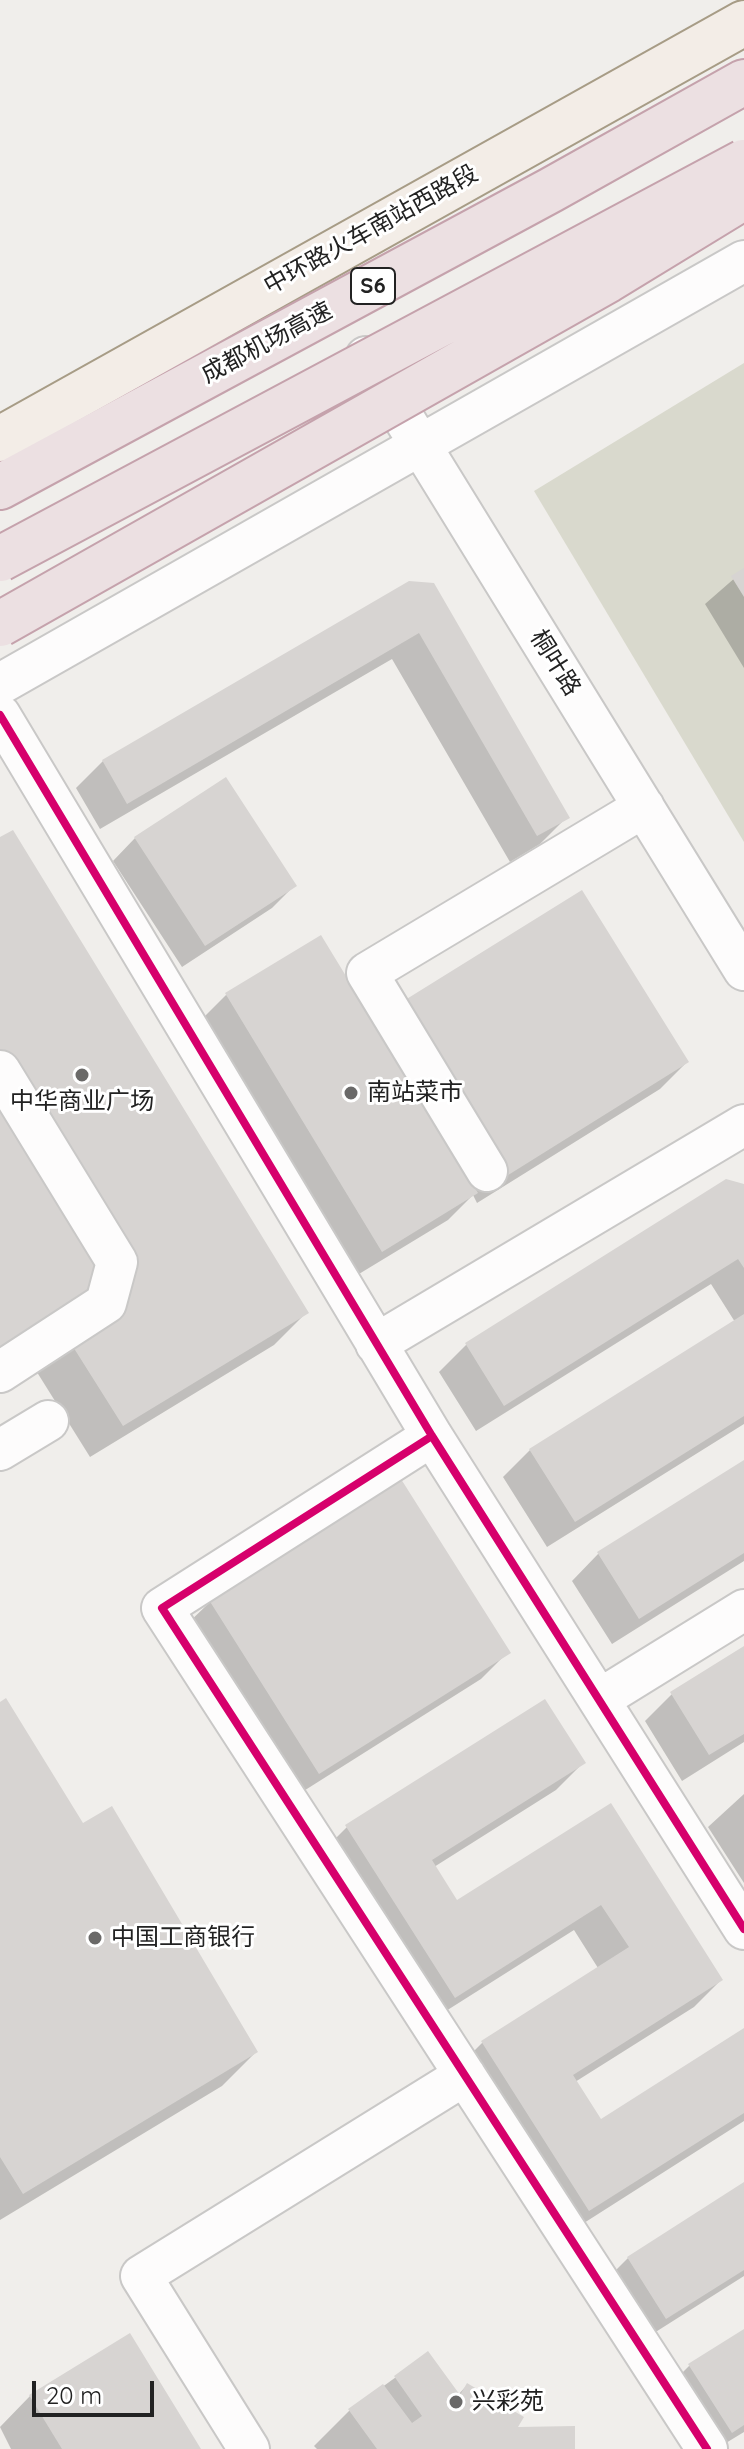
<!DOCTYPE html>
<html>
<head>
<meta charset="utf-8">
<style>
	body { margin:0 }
	#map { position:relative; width:744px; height:2449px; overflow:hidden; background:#f0eeeb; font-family:Quicksand,sans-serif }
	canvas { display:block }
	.scale { position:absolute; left:32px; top:2381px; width:122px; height:36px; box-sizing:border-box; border:4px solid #222; border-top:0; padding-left:10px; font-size:24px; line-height:28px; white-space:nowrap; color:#222; -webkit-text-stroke:6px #fff; paint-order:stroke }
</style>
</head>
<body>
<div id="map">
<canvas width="744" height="2449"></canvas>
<div class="scale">20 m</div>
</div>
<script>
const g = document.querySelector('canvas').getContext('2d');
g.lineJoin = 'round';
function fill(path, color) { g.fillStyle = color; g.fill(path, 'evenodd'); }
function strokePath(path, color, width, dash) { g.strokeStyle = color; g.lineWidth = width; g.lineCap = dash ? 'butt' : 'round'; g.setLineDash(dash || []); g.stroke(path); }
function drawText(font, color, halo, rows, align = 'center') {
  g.font = font + ' Quicksand,"Noto Sans SC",sans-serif'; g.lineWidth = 6; g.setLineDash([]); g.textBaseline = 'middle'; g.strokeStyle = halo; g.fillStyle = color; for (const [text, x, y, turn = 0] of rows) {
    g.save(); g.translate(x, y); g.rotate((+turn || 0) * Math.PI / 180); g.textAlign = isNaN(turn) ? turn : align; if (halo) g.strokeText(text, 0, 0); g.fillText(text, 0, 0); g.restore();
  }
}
fill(new Path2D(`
	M 744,363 L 744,842 L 534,491 Z`), '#d9d9cd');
fill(new Path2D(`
	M 744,570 L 744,668 L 705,604 Z
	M 409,583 L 567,817 L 540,844 L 510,862 L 392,659 L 100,829 L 76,788 L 103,761 Z
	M 135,838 L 294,886 L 272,908 L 182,967 L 113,861 Z
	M 0,840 L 306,1313 L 274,1345 L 90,1457 L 20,1345 L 0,1357 Z
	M 226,995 L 376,1029 L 687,1062 L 660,1089 L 477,1203 L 473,1195 L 448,1220 L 354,1277 L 199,1022 Z
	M 727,1181 L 744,1186 L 744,1424 L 547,1547 L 503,1477 L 530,1450 L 735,1322 L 711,1284 L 476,1431 L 439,1372 L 466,1345 Z
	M 744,1462 L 744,1561 L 612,1644 L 572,1581 L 598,1554 Z
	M 400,1481 L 508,1652 L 481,1679 L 291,1799 L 183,1628 L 210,1602 Z
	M 744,1649 L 744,1742 L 682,1781 L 645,1721 L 672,1694 Z
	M 0,1704 L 83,1826 L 256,2052 L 222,2086 L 0,2220 Z
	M 583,1763 L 556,1790 L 434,1867 L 457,1903 L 610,1806 L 721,1980 L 694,2007 L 575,2082 L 600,2122 L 744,2030 L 744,2121 L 562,2237 L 456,2069 L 483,2042 L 598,1968 L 574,1930 L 427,2023 L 320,1854 L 347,1827 Z
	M 744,1794 L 744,1883 L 708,1827 Z
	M 744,2185 L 744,2276 L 643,2340 L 605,2281 L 628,2258 Z
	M 744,2331 L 744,2432 L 716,2449 L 667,2388 L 690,2365 Z
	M 428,2354 L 458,2395 L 467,2385 L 514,2429 L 573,2449 L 317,2449 L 314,2446 L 349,2411 Z
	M 30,2396 L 198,2449 L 11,2449 L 0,2427 Z`), '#0003');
fill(new Path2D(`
	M 744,568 L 744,597 L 731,576 Z
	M 409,581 L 434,583 L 570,818 L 537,836 L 419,633 L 127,804 L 102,760 Z
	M 226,777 L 297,886 L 205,946 L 134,837 Z
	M 13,830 L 309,1313 L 123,1426 L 53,1315 L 0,1347 L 0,837 Z
	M 582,890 L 689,1062 L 505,1177 L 397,1005 Z
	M 321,935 L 478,1193 L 382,1252 L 225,993 Z
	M 726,1179 L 744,1184 L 744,1268 L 738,1259 L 504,1406 L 465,1343 Z
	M 744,1314 L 744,1416 L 575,1522 L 529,1449 Z
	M 744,1460 L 744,1553 L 639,1619 L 597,1552 Z
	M 401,1479 L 511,1653 L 319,1774 L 209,1600 Z
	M 744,1646 L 744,1734 L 709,1755 L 670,1692 Z
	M 6,1698 L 83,1823 L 112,1806 L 258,2052 L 23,2194 L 0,2157 L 0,1702 Z
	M 545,1699 L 586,1763 L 432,1860 L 457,1900 L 611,1803 L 723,1980 L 573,2075 L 601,2119 L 744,2028 L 744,2113 L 589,2211 L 481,2041 L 629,1947 L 601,1905 L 455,1998 L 345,1825 Z
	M 744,2182 L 744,2270 L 666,2319 L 627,2257 Z
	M 744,2329 L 744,2425 L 732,2433 L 688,2364 Z
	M 130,2333 L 201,2449 L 62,2449 L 29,2395 Z
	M 428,2351 L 460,2395 L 467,2383 L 524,2417 L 518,2427 L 575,2426 L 575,2449 L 377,2449 L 348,2409 L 383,2384 L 412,2423 L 422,2416 L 394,2376 Z`), '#d7d4d2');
const minor = new Path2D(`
	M 366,357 L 744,970
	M 0,684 L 744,261
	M 0,715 L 432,1436 L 744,1929
	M 0,1071 L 117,1262 L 106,1303 L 0,1372
	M 487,1171 L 367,973 L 644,807
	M 376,1344 L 744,1125
	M 432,1436 L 162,1608 L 707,2449
	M 0,1450 L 48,1421
	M 600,1699 L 744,1610
	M 249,2449 L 141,2276 L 465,2075`);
const major = new Path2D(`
	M 0,439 L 744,23`);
const highway = new Path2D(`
	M 0,487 L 551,190 L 744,82`);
strokePath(minor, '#c9c8c7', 44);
strokePath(major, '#a79c86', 48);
strokePath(highway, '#c5a2ac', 48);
strokePath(minor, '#fdfcfc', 40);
strokePath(major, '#f3ede7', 44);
strokePath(highway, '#ece0e2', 44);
const highwayBridge = new Path2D(`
	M 0,559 L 744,162
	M 0,624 L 608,280 L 744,197`);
strokePath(highwayBridge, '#c5a2ac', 48, []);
strokePath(highwayBridge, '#ece0e2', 44);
strokePath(new Path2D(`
	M 0,715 L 432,1436 L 744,1929
	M 432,1436 L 162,1608 L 707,2449`), '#d6006c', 8);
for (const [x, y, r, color] of [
	[82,1075,8,"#6a6968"],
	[351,1093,8,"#6a6968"],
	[95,1938,8,"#6a6968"],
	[456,2402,8,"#6a6968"]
]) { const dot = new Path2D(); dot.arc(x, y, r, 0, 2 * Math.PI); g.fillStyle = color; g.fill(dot); strokePath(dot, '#fff', 3); }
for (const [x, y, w] of [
	[373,286,44]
]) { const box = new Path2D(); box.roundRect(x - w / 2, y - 18, w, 36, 6); g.fillStyle = '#fff'; g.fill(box); strokePath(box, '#222', 2); }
drawText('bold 22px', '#222', null, [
	["S6",373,286]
]);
drawText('24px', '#222', '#fff', [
	["中环路火车南站西路段",371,230,-29],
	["成都机场高速",267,343,-28],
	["桐叶路",555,663,58]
]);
drawText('24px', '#222', '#fff', [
	["南站菜市",367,1093],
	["中华商业广场",82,1102,"center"],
	["中国工商银行",111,1938],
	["兴彩苑",472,2402]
], 'left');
</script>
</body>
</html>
